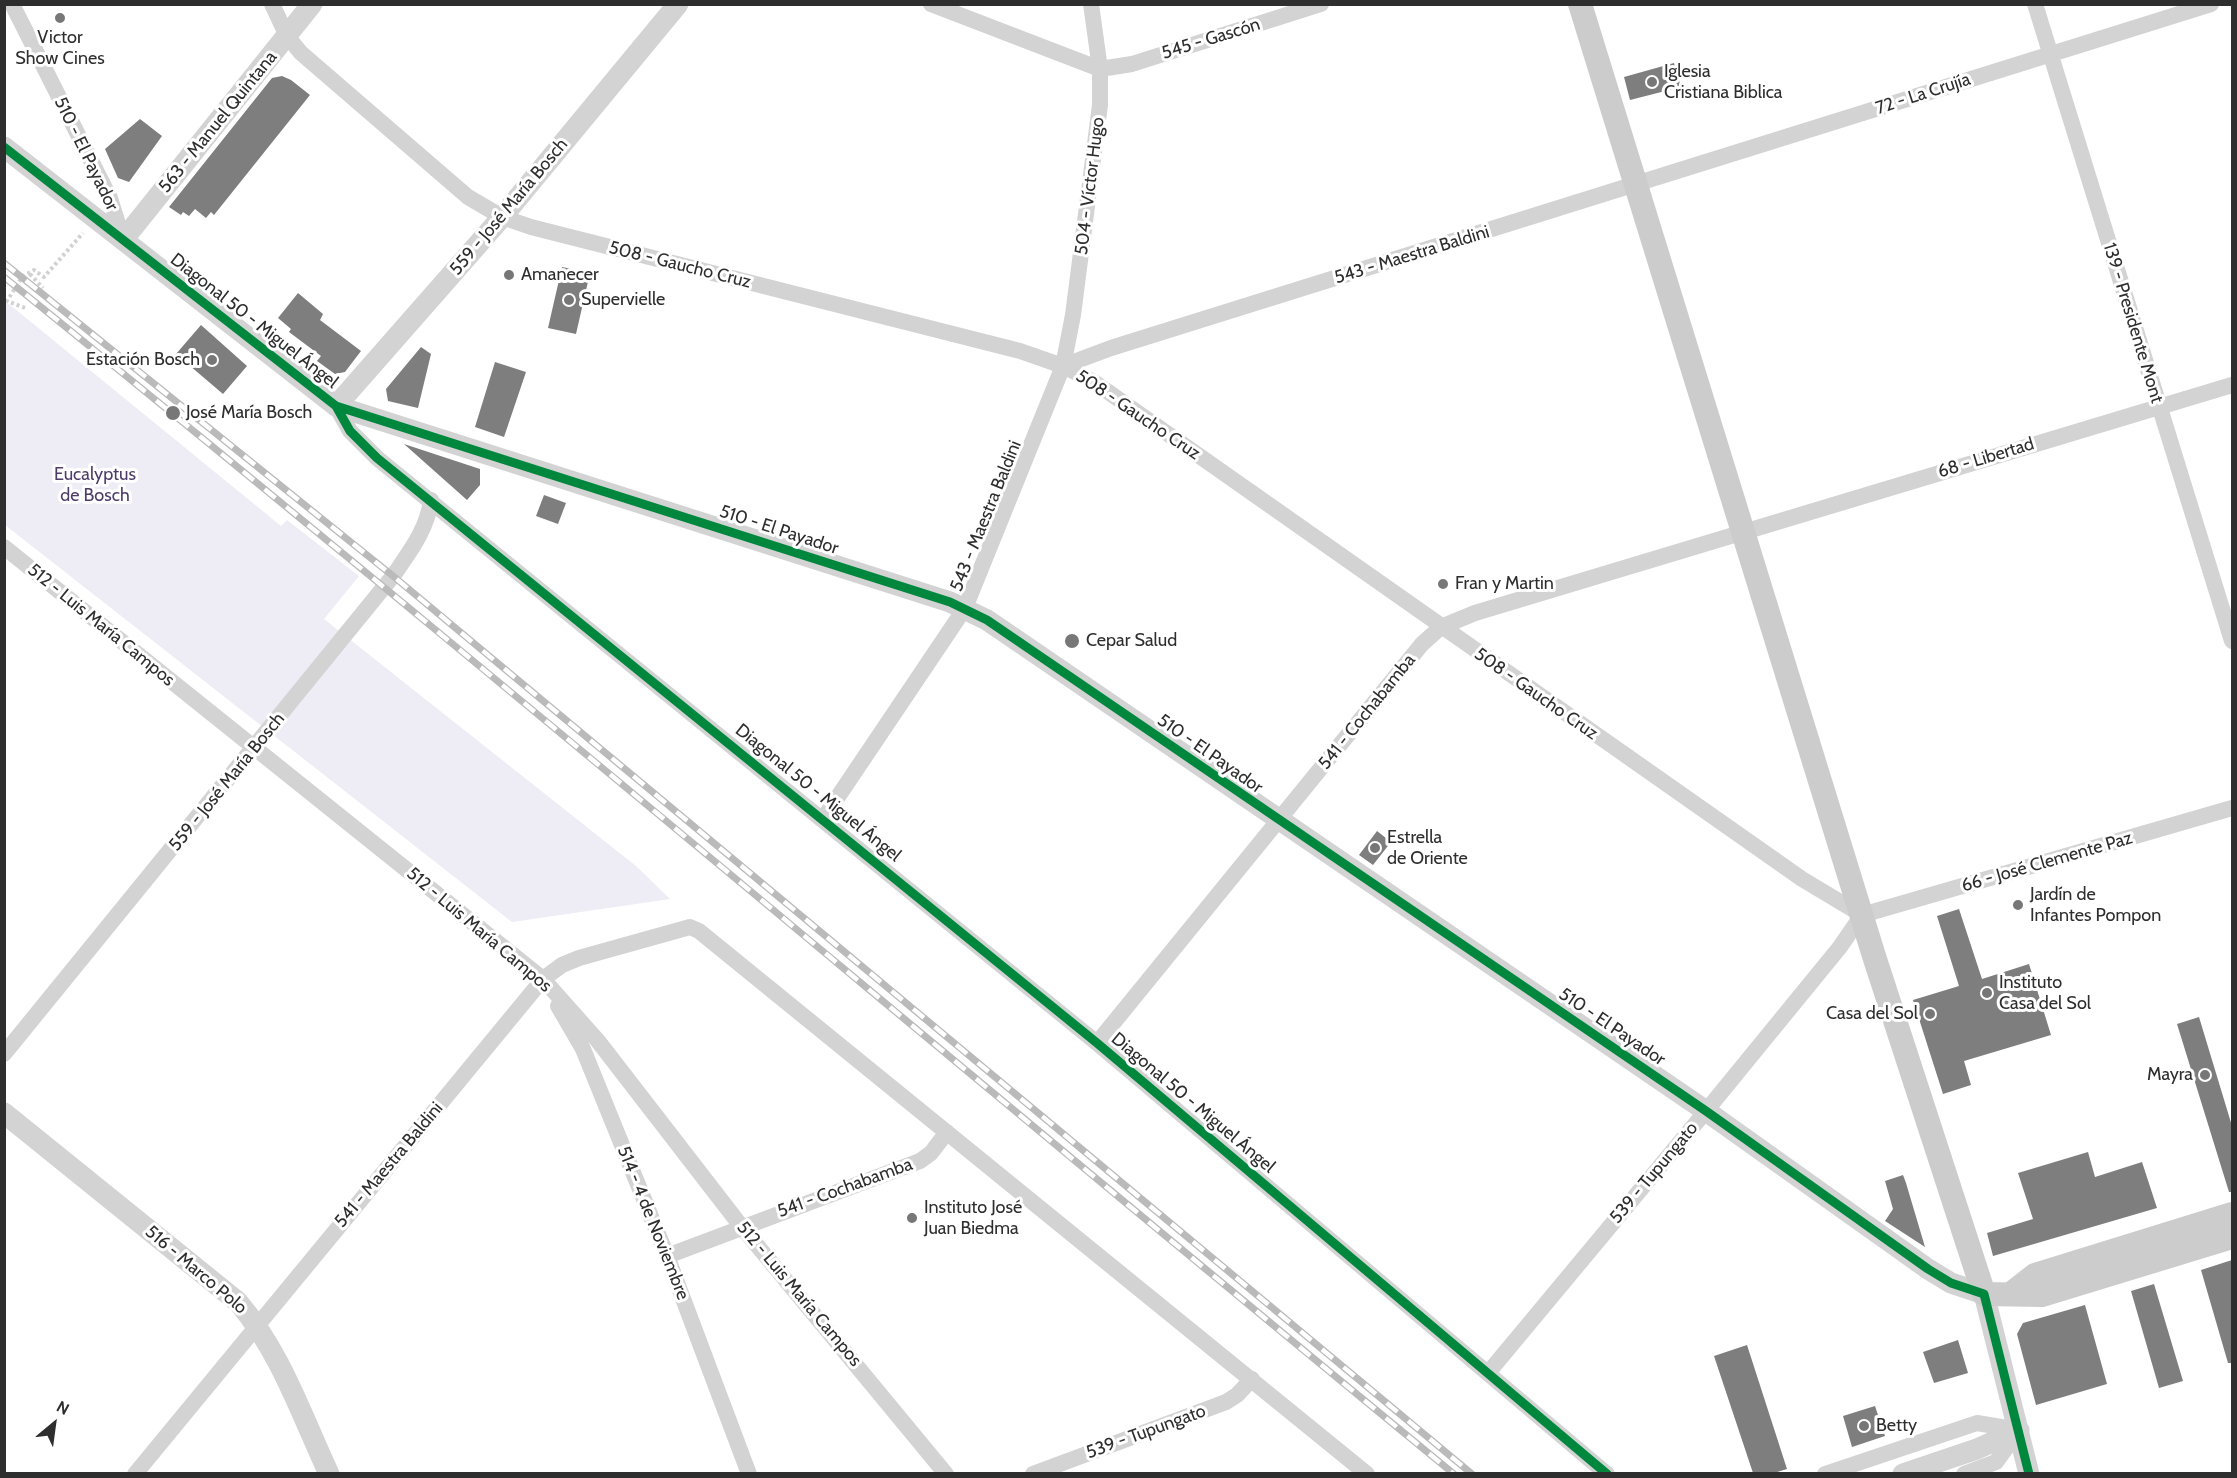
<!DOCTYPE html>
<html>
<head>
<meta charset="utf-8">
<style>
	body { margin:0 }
	#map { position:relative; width:2237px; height:1478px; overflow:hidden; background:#fff; font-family:Cabin,sans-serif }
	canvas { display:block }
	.frame { position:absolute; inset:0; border:6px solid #2e2e2e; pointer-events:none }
	.north { position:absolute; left:24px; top:1394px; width:60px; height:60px; -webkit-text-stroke:4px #fff; paint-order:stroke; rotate:29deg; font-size:16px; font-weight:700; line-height:24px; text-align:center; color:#2e2e2e }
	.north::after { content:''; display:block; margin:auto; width:21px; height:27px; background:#2e2e2e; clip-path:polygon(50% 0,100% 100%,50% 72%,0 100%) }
</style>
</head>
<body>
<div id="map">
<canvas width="2237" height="1478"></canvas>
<div class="frame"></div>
<div class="north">N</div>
</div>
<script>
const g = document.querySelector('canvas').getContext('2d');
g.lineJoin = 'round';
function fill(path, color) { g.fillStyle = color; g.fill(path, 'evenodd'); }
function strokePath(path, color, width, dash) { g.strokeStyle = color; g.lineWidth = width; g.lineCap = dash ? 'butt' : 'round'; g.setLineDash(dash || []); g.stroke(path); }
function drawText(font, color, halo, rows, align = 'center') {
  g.font = font + ' Cabin,sans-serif'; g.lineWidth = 6; g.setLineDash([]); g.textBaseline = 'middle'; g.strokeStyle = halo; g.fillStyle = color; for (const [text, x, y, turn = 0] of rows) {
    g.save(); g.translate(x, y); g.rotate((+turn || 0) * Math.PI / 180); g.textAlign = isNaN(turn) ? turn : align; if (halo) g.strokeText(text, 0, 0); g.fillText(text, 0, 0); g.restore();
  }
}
fill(new Path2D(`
	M 4,300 L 281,526 L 287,520 L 359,576 L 324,619 L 636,866 L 670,899 L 512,922 L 5,525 Z`), '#eeecf4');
fill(new Path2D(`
	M 1674,63 L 1681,87 L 1630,100 L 1624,77 Z
	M 282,76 L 291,80 L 310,95 L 214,215 L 211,212 L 206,218 L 195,209 L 189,216 L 183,212 L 181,215 L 169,207 L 272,78 Z
	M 140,119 L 162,136 L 129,182 L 118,178 L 105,149 Z
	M 562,267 L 590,273 L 576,334 L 548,328 Z
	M 298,293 L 323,314 L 320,320 L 361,351 L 345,372 L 335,374 L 317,361 L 321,356 L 289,332 L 291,329 L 278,318 Z
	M 201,325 L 247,366 L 223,394 L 176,354 Z
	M 421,347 L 431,354 L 418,408 L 388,401 L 386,389 Z
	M 495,362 L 526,372 L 504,437 L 475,427 Z
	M 404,444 L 480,469 L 480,485 L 467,500 Z
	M 544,495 L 566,503 L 558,524 L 536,516 Z
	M 1377,831 L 1391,842 L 1373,865 L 1359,855 Z
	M 1959,909 L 1982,979 L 2029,964 L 2051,1035 L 1964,1061 L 1971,1085 L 1943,1094 L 1913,1000 L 1959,986 L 1937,916 Z
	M 2199,1017 L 2232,1126 L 2232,1192 L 2229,1192 L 2177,1024 Z
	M 2088,1152 L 2095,1177 L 2142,1162 L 2157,1208 L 1993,1256 L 1987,1233 L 2033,1219 L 2018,1173 Z
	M 1903,1175 L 1906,1183 L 1925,1247 L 1885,1221 L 1893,1209 L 1885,1181 Z
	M 2232,1260 L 2232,1363 L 2228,1363 L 2201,1270 Z
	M 2154,1284 L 2183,1381 L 2159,1388 L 2131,1291 Z
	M 2085,1305 L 2107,1384 L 2036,1405 L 2017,1334 L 2023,1323 Z
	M 1958,1340 L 1968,1373 L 1934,1383 L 1923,1352 Z
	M 1747,1345 L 1787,1469 L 1774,1473 L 1753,1473 L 1714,1356 Z
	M 1875,1406 L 1885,1436 L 1852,1447 L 1843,1416 Z`), '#7e7e7e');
strokePath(new Path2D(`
	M 30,274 L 43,288
	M 25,308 L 7,301 L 22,277 L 34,270 L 44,277 L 83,233`), '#d1d1d1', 4, [3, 3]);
strokePath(new Path2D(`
	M 12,4 L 110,198 L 123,240
	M 272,4 L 287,36 L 301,53 L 468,197 L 502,217 L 531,227 L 1020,351 L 1063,366 L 1094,382 L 1802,879 L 1862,915
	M 931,4 L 1100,69 L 1132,64 L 1321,4
	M 2035,4 L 2232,641
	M 1063,366 L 1111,348 L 2211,4
	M 336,406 L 350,431 L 377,458 L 1097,1043 L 1607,1474
	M 4,547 L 543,979 L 598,1041 L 741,1226 L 946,1474
	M 823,819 L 965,608 L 1063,366 L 1073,315 L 1100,105 L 1100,69 L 1091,4
	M 1862,915 L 2232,808
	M 558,1006 L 583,1049 L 667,1256 L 749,1474
	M 1097,1043 L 1422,644 L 1441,627 L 1475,613 L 2232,385
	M 4,1054 L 393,576 C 410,551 427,530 431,500
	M 667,1256 L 920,1161 L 931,1153 L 947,1132
	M 1488,1373 L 1706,1111 L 1840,947 L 1862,915
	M 135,1474 L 543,979 L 562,965 L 579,958 L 690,927 L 699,931 L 1367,1474
	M 1033,1474 L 1226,1402 L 1237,1395 L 1252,1379
	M 1825,1474 L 1977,1423 L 2019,1430 L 1996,1462 L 1964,1474`), '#d3d3d3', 16);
strokePath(new Path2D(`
	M 4,147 L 336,406 L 950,602 L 987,620 L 1706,1111 L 1928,1269 L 1951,1283 L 1984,1294 L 2029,1474
	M 123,240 L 312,4
	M 336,406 L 502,217 L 678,4
	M 4,1113 L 238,1302 C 280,1351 302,1416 329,1474
	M 1903,1474 L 1977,1449 L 2019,1430`), '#d3d3d3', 21);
strokePath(new Path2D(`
	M 1580,4 L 1874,956 L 1984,1294 L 2042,1295 L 2232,1237
	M 2012,1293 L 2035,1275 L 2232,1214`), '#ccc', 24);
const rail = new Path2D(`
	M 4,263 L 393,576 L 1472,1474
	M 4,277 C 492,671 970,1077 1454,1474`);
strokePath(rail, '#bababa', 7);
strokePath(rail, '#fff', 4.5, [14]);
strokePath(new Path2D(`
	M 4,147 L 336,406 L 350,431 L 377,458 L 1097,1043 L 1607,1474
	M 336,406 L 950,602 L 987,620 L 1706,1111 L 1928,1269 L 1951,1283 L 1984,1294 L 2029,1474`), '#00873e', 9);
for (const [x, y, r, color] of [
	[60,18,6,"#777"],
	[1652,82,6,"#777"],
	[509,275,6,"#777"],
	[569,300,6,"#777"],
	[212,360,6,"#777"],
	[173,413,8,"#777"],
	[1443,584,6,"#777"],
	[1072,641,8,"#777"],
	[1375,848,6,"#777"],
	[2018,905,6,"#777"],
	[1987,993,6,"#777"],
	[1930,1014,6,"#777"],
	[2205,1075,6,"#777"],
	[912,1218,6,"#777"],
	[1864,1426,6,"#777"]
]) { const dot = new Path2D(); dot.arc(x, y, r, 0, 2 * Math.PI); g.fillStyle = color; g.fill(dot); strokePath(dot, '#fff', 2); }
drawText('18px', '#2e2e2e', '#fff', [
	["Victor",60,38,"center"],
	["Show Cines",60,59,"center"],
	["Iglesia",1664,72],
	["Cristiana Biblica",1664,93],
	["Amanecer",521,275],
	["Supervielle",581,300],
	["Estación Bosch",200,360,"right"],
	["José María Bosch",186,413],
	["Fran y Martin",1455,584],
	["Cepar Salud",1086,641],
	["Estrella",1387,838],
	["de Oriente",1387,859],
	["Jardín de",2030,895],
	["Infantes Pompon",2030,916],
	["Instituto",1999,983],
	["Casa del Sol",1999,1004],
	["Casa del Sol",1918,1014,"right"],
	["Mayra",2193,1075,"right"],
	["Instituto José",924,1208],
	["Juan Biedma",924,1229],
	["Betty",1876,1426]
], 'left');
drawText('18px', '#2e2e2e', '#fff', [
	["545 - Gascón",1211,39,-17],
	["72 - La Crujía",1923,94,-18],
	["563 - Manuel Quintana",218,122,-51],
	["510 - El Payador",86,154,64],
	["504 - Víctor Hugo",1090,186,-83],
	["559 - José María Bosch",509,207,-50],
	["543 - Maestra Baldini",1412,255,-17],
	["508 - Gaucho Cruz",680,265,14],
	["Diagonal 50 - Miguel Ángel",254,321,38],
	["139 - Presidente Mont",2133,323,73],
	["508 - Gaucho Cruz",1138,415,34],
	["68 - Libertad",1986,458,-17],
	["543 - Maestra Baldini",986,516,-68],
	["510 - El Payador",779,530,18],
	["512 - Luis María Campos",101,625,39],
	["508 - Gaucho Cruz",1536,694,35],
	["541 - Cochabamba",1367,712,-51],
	["510 - El Payador",1210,754,35],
	["559 - José María Bosch",227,782,-51],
	["Diagonal 50 - Miguel Ángel",818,793,39],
	["66 - José Clemente Paz",2047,862,-16],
	["512 - Luis María Campos",479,930,40],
	["510 - El Payador",1612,1027,34],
	["Diagonal 50 - Miguel Ángel",1193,1103,40],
	["541 - Maestra Baldini",389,1165,-50],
	["539 - Tupungato",1654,1173,-50],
	["541 - Cochabamba",845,1188,-20],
	["514 - 4 de Noviembre",653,1223,68],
	["516 - Marco Polo",196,1270,40],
	["512 - Luis María Campos",799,1294,50],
	["539 - Tupungato",1146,1432,-20]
]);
drawText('18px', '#4e3c69', '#fff', [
	["Eucalyptus",95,475],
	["de Bosch",95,496]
]);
</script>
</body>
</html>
